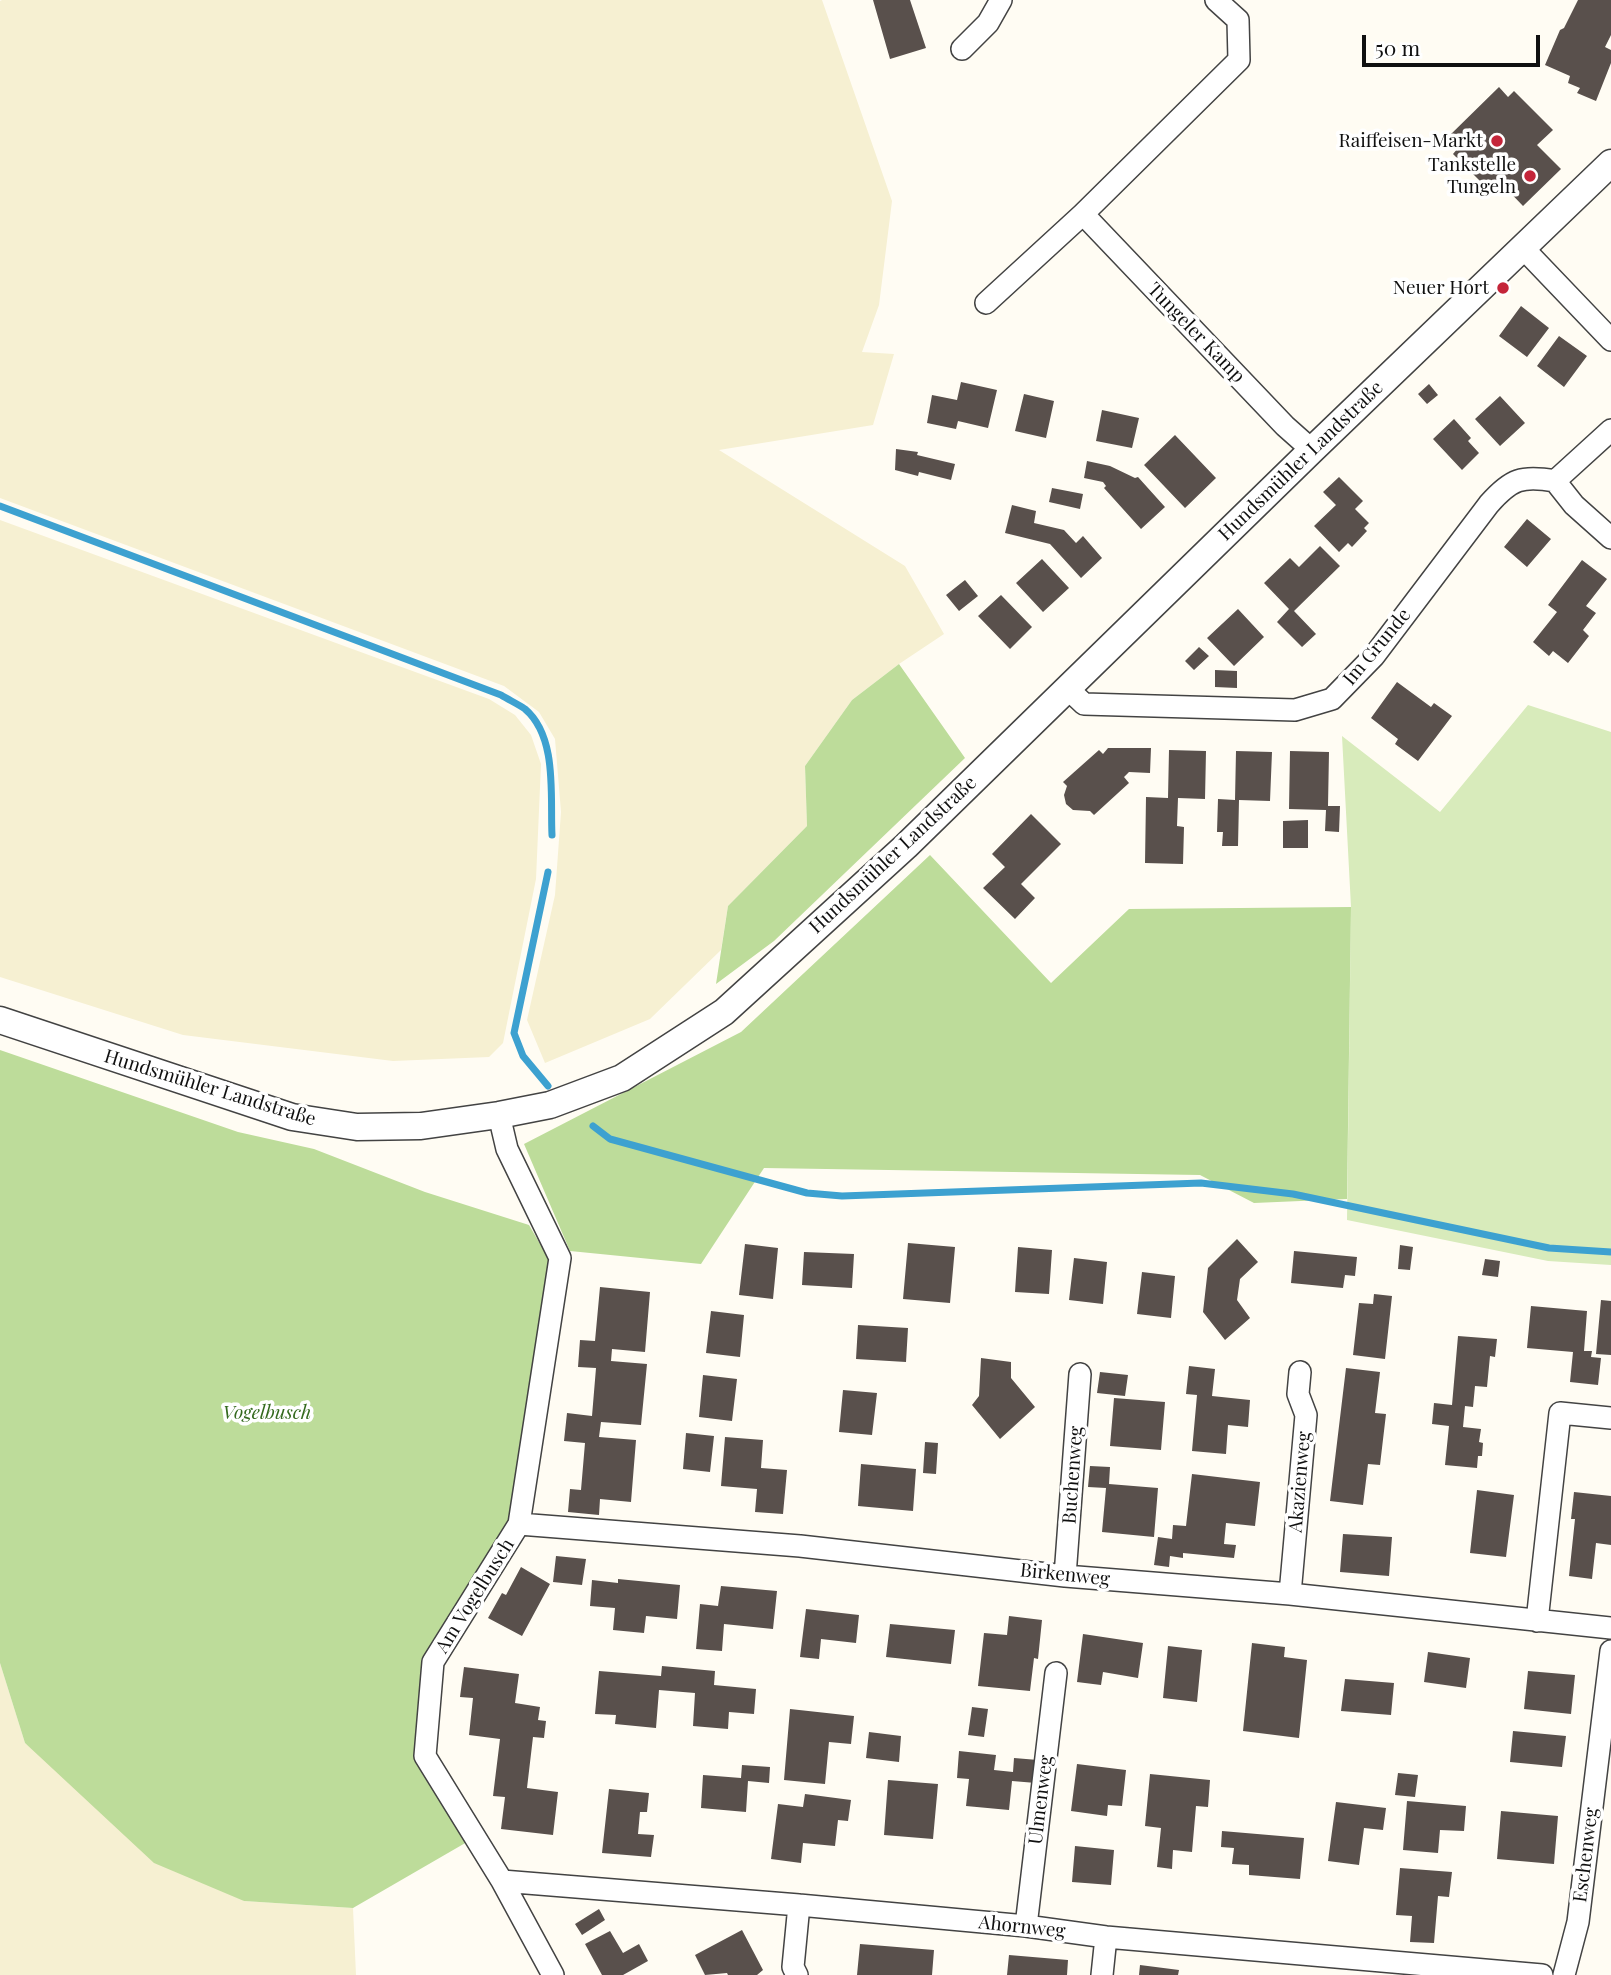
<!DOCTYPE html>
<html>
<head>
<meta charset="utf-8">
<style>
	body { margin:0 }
	#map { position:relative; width:1611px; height:1975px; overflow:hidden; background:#fffcf3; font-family:"Playfair Display",serif }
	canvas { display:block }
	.scale { position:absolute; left:1362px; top:35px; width:178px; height:32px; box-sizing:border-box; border:4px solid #101010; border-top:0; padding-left:9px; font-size:21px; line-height:24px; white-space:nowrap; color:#101010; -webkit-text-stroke:5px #fff; paint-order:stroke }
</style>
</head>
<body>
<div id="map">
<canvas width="1611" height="1975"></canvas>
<div class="scale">50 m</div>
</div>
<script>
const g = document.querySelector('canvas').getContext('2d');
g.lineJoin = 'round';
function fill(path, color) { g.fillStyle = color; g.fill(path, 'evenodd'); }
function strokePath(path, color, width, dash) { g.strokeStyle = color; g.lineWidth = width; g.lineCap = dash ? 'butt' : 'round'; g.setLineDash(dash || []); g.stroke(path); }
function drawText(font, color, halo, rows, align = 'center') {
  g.font = font + ' "Playfair Display",serif'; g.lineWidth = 7; g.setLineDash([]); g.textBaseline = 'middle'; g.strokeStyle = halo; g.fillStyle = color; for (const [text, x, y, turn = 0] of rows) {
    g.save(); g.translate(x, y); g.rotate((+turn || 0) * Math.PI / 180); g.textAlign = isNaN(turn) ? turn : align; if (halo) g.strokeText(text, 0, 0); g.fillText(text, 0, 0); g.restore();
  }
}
fill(new Path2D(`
	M 2,0 L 822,0 L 892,201 L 879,305 L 862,352 L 894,354 L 873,425 L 719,450 L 905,566 L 944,634 L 899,664 L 852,700 L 805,766 L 807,826 L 728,906 L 721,950 L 650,1019 L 545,1063 L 527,1020 L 555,895 L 561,812 L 555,739 L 539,712 L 504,686 L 0,498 L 0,1 Z
	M 0,520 L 489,699 L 515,715 L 531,735 L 541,764 L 536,879 L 503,1043 L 489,1057 L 393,1061 L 183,1035 L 0,977 Z
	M 0,1663 L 25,1743 L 244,1901 L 353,1908 L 356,1975 L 0,1975 Z`), '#f6f0d2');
fill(new Path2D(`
	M 1528,705 L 1611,732 L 1611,1265 L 1548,1261 L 1347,1220 L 1351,907 L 1342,736 L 1440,812 Z`), '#d8ebbb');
fill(new Path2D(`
	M 899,664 L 965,758 L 774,941 L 716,984 L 728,906 L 807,826 L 805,766 L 852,700 Z
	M 930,855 L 1051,983 L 1129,909 L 1351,907 L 1347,1199 L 1254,1203 L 1200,1175 L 764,1168 L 701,1264 L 570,1251 L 524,1144 L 741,1032 Z
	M 0,1050 L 238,1132 L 314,1149 L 425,1192 L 529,1225 L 550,1261 L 520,1511 L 428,1660 L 417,1753 L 467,1842 L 353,1908 L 244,1901 L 154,1863 L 25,1743 L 0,1663 Z`), '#bddc9a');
strokePath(new Path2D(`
	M 0,506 L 501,695 C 509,700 518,704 525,709 C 558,737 550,797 552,835
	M 548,872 L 514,1033 L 523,1056 L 548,1086
	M 593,1126 L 610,1139 L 807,1193 L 842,1196 L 1201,1183 L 1293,1194 L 1549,1248 L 1611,1252`), '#3da1d0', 7);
fill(new Path2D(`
	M 873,0 L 910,0 L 926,48 L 890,59 Z
	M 1578,0 L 1611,0 L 1611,35 L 1605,47 L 1611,50 L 1611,63 L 1596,101 L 1577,93 L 1580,88 L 1568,83 L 1570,76 L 1545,65 L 1560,30 L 1564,28 Z
	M 1499,87 L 1508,97 L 1514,91 L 1553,130 L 1537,145 L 1561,169 L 1523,206 L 1500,182 L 1491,192 L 1453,154 L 1458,148 L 1448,137 Z
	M 1521,306 L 1549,328 L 1527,357 L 1499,336 Z
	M 1559,336 L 1587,356 L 1564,387 L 1537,366 Z
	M 961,382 L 997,390 L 988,428 L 958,421 L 956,429 L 927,423 L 932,395 L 957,400 Z
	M 1429,384 L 1438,395 L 1427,404 L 1418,394 Z
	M 1024,394 L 1054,401 L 1046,438 L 1015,431 Z
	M 1500,396 L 1525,423 L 1500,446 L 1475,419 Z
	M 1102,410 L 1139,418 L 1132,448 L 1096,441 Z
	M 1454,419 L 1471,438 L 1468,441 L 1479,453 L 1462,470 L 1433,439 Z
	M 1175,435 L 1216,478 L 1185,508 L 1144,465 Z
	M 896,449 L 918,452 L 917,455 L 955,464 L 951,480 L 919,472 L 918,476 L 895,470 Z
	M 1087,461 L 1110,466 L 1135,478 L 1138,477 L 1165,507 L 1141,529 L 1104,488 L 1106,486 L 1103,482 L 1084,478 Z
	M 1339,477 L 1363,501 L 1355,509 L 1369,523 L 1364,528 L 1367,531 L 1352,547 L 1348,543 L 1339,552 L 1314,526 L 1336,505 L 1323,492 Z
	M 1052,488 L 1083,494 L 1080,509 L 1049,502 Z
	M 1012,505 L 1036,511 L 1034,523 L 1064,530 L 1076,543 L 1083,536 L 1102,558 L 1081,578 L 1050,544 L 1005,533 Z
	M 1527,519 L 1551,539 L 1527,567 L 1504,547 Z
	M 1320,546 L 1340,566 L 1294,611 L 1316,634 L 1302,647 L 1277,622 L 1289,609 L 1264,583 L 1290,558 L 1299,567 Z
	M 1042,559 L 1069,588 L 1043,612 L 1016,583 Z
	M 1582,560 L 1607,579 L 1586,606 L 1596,613 L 1583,630 L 1589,636 L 1568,663 L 1553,651 L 1549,656 L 1533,642 L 1557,612 L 1548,605 Z
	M 965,580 L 978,596 L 959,611 L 946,595 Z
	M 1001,595 L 1032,627 L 1010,649 L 978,616 Z
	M 1238,609 L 1264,637 L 1234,666 L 1207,638 Z
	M 1199,647 L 1209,656 L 1194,670 L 1185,661 Z
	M 1215,670 L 1237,671 L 1237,688 L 1215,687 Z
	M 1397,682 L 1431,707 L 1434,703 L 1452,716 L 1418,761 L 1395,744 L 1398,739 L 1371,718 Z
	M 1108,748 L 1151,748 L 1150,773 L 1129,772 L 1124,777 L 1129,783 L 1094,815 L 1090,811 L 1073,810 L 1066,804 L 1064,795 L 1067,786 L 1063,782 L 1099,750 L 1103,754 Z
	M 1169,750 L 1206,751 L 1205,799 L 1178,798 L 1177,826 L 1184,827 L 1183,864 L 1145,863 L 1146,797 L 1168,798 Z
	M 1236,751 L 1272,752 L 1270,801 L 1239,800 L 1238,846 L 1222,846 L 1223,832 L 1217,832 L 1218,799 L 1235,800 Z
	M 1290,751 L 1329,752 L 1328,806 L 1340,806 L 1339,832 L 1325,831 L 1326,810 L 1289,809 Z
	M 1031,814 L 1061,844 L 1021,884 L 1035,898 L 1015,919 L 983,888 L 1005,867 L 992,854 Z
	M 1308,820 L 1308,848 L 1283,848 L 1283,821 Z
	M 1237,1239 L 1258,1262 L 1240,1279 L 1237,1300 L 1250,1318 L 1225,1340 L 1203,1312 L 1208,1268 Z
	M 908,1243 L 955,1247 L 950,1303 L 903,1299 Z
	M 745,1244 L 778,1248 L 773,1299 L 739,1295 Z
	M 1400,1245 L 1413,1247 L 1410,1270 L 1398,1269 Z
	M 1018,1247 L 1052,1250 L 1049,1294 L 1015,1292 Z
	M 1294,1251 L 1357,1257 L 1355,1276 L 1345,1275 L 1343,1288 L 1291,1283 Z
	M 804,1252 L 854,1254 L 852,1288 L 802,1285 Z
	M 1074,1258 L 1107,1262 L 1103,1304 L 1069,1300 Z
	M 1485,1259 L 1500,1261 L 1498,1277 L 1482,1275 Z
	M 1142,1272 L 1175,1276 L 1171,1318 L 1137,1314 Z
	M 600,1287 L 650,1292 L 645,1352 L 612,1349 L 611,1361 L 647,1364 L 641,1425 L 601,1422 L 599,1437 L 636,1440 L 631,1502 L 600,1499 L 599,1515 L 568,1512 L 570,1489 L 581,1490 L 585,1443 L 564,1441 L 567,1413 L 592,1416 L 596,1368 L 578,1367 L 580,1340 L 595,1341 Z
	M 1374,1294 L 1392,1296 L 1385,1359 L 1353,1355 L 1359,1303 L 1373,1304 Z
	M 1601,1300 L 1611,1301 L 1611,1355 L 1596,1354 Z
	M 1531,1306 L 1587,1311 L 1584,1351 L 1592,1351 L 1591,1357 L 1601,1358 L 1598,1385 L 1570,1382 L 1573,1352 L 1527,1348 Z
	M 711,1311 L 744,1315 L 740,1357 L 706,1353 Z
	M 858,1325 L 908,1328 L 906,1362 L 856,1359 Z
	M 1458,1336 L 1497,1339 L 1495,1357 L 1490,1356 L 1487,1387 L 1475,1386 L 1473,1407 L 1465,1406 L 1463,1427 L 1481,1429 L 1479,1442 L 1483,1443 L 1482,1456 L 1478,1456 L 1477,1468 L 1445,1465 L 1449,1426 L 1432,1424 L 1434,1403 L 1452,1405 Z
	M 981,1358 L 1011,1362 L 1011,1378 L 1035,1407 L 1000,1439 L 972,1405 L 979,1396 Z
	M 1189,1366 L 1215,1369 L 1212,1396 L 1250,1400 L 1248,1427 L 1228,1425 L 1226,1454 L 1192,1451 L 1197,1395 L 1186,1394 Z
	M 1346,1368 L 1380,1372 L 1375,1413 L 1386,1414 L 1380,1465 L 1368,1464 L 1363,1505 L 1330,1501 Z
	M 1100,1372 L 1128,1375 L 1125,1396 L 1097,1393 Z
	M 703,1375 L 737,1379 L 732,1421 L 699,1417 Z
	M 843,1390 L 877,1393 L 872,1435 L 839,1432 Z
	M 1114,1398 L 1165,1402 L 1161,1450 L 1110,1446 Z
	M 686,1433 L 714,1436 L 710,1472 L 683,1469 Z
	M 725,1437 L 763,1440 L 761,1468 L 787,1470 L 783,1514 L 755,1512 L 757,1489 L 721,1486 Z
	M 925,1442 L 938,1443 L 936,1474 L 923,1473 Z
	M 861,1464 L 916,1469 L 913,1511 L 858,1506 Z
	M 1090,1466 L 1110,1467 L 1109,1484 L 1158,1488 L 1154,1537 L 1102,1532 L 1106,1488 L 1088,1487 Z
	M 1192,1474 L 1260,1482 L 1255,1526 L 1226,1523 L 1224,1544 L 1236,1545 L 1234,1558 L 1183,1553 L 1183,1558 L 1170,1556 L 1169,1567 L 1154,1565 L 1158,1537 L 1172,1539 L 1173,1525 L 1186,1526 Z
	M 1477,1490 L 1514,1495 L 1506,1557 L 1470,1553 Z
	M 1574,1492 L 1611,1496 L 1611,1545 L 1596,1543 L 1592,1579 L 1569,1576 L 1575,1519 L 1571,1519 Z
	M 1343,1534 L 1392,1537 L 1389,1576 L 1340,1572 Z
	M 556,1556 L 586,1559 L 582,1585 L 553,1582 Z
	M 521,1567 L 550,1584 L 522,1636 L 488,1618 L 502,1593 L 506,1595 Z
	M 618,1579 L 680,1585 L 677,1619 L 646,1616 L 644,1633 L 613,1630 L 615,1608 L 590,1606 L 592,1580 L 618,1583 Z
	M 721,1586 L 777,1591 L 773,1629 L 724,1624 L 722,1651 L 696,1649 L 700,1604 L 718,1606 Z
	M 806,1609 L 859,1615 L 856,1643 L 821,1639 L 819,1659 L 800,1657 Z
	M 1009,1616 L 1042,1620 L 1038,1659 L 1034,1658 L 1030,1691 L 978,1686 L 984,1633 L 1007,1635 Z
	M 890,1624 L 955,1630 L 951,1664 L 886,1657 Z
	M 1083,1634 L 1143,1643 L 1138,1678 L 1103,1672 L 1101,1685 L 1077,1682 Z
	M 1252,1643 L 1285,1647 L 1284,1657 L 1307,1660 L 1299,1738 L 1243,1731 Z
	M 1168,1646 L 1202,1650 L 1197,1702 L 1163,1698 Z
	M 1428,1652 L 1470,1658 L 1466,1688 L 1424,1682 Z
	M 662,1666 L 715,1671 L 714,1685 L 756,1689 L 754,1714 L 729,1712 L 728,1729 L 693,1726 L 695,1693 L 659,1690 L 656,1728 L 615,1724 L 616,1715 L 595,1714 L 599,1671 L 661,1676 Z
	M 464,1667 L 519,1674 L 515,1703 L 540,1707 L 538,1720 L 546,1721 L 544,1738 L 533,1737 L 527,1788 L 558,1792 L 553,1835 L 501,1829 L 505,1797 L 493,1796 L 500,1739 L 469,1735 L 473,1698 L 460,1697 Z
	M 1528,1671 L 1575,1675 L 1571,1714 L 1524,1709 Z
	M 1345,1679 L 1394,1683 L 1391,1715 L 1341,1711 Z
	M 972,1707 L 988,1709 L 984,1737 L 968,1735 Z
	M 790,1709 L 854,1716 L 851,1744 L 829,1742 L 825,1784 L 784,1780 Z
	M 1513,1731 L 1566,1736 L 1562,1767 L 1510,1762 Z
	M 869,1732 L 901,1736 L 899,1762 L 866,1758 Z
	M 959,1751 L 996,1755 L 994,1770 L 1013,1772 L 1014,1758 L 1038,1760 L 1036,1783 L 1012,1781 L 1009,1810 L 966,1806 L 969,1779 L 957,1778 Z
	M 1077,1764 L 1126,1770 L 1122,1806 L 1108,1805 L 1107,1816 L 1071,1811 Z
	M 742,1765 L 770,1767 L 769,1783 L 748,1781 L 746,1812 L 701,1808 L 703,1775 L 741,1778 Z
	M 1398,1773 L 1418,1775 L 1415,1797 L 1395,1795 Z
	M 1150,1774 L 1210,1780 L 1208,1807 L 1196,1806 L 1192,1852 L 1173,1850 L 1172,1869 L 1157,1867 L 1161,1828 L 1145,1826 Z
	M 888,1780 L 938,1784 L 933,1839 L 884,1835 Z
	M 609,1789 L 649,1793 L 647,1812 L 640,1812 L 638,1834 L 654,1835 L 651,1857 L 602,1853 Z
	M 805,1794 L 851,1800 L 848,1821 L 838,1820 L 835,1846 L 803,1843 L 801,1863 L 771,1859 L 778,1804 L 803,1807 Z
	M 1407,1801 L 1466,1806 L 1464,1831 L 1440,1830 L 1438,1853 L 1403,1850 Z
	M 1336,1802 L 1386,1808 L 1383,1830 L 1364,1828 L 1359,1865 L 1328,1861 Z
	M 1501,1811 L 1558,1816 L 1554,1864 L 1497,1859 Z
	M 1222,1831 L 1304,1838 L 1300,1879 L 1249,1875 L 1249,1865 L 1232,1864 L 1234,1848 L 1221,1847 Z
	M 1075,1846 L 1114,1850 L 1111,1885 L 1072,1882 Z
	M 1400,1868 L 1452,1872 L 1449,1897 L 1438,1896 L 1434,1943 L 1410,1942 L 1412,1916 L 1396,1915 Z
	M 599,1909 L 605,1920 L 582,1935 L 575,1924 Z
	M 742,1930 L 763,1970 L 757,1975 L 728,1975 L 727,1973 L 705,1975 L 695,1955 Z
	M 610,1931 L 623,1953 L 639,1944 L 648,1961 L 623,1975 L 602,1975 L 585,1944 Z
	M 860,1944 L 934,1950 L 932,1975 L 857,1975 Z
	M 1009,1955 L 1068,1960 L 1067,1975 L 1007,1975 Z
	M 1140,1965 L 1179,1970 L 1178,1975 L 1139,1975 Z`), '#59504c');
const minor = new Path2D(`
	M 1216,0 L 1238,20 L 1239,60 L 1083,214 L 1285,426 L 1312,450
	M 962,49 L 988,23 L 1001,0
	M 1523,248 L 1611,340
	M 986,303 L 1083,214
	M 1611,430 L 1555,481 L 1574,505 L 1611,538
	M 1067,688 L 1084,704 L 1295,710 L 1332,699 L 1374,656 L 1489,504 C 1511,479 1522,475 1555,481
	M 499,1115 L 507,1149 L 560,1258 L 519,1524 L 433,1662 L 425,1756 L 502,1881 L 553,1975
	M 519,1524 L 800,1546 L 1065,1576 L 1290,1594 L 1611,1628
	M 1065,1576 L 1080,1374
	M 1290,1594 L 1306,1415 L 1298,1394 L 1300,1372
	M 1537,1621 L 1560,1413 L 1611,1418
	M 502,1881 L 799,1905 L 1026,1926 L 1106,1937 L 1542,1975
	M 1026,1926 L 1056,1673
	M 797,1975 L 793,1967 L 799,1905
	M 1102,1975 L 1106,1937
	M 1564,1975 L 1578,1922 L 1611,1651`);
const tertiary = new Path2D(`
	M 0,1020 L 292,1117 L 357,1127 L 421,1126 L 499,1115 L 550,1105 L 622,1078 L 724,1012 L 906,846 L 1312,450 L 1611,163`);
strokePath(minor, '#434343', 24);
strokePath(tertiary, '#434343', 29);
strokePath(minor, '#fff', 21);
strokePath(tertiary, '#fff', 26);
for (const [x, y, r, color] of [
	[1497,141,7,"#c42539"],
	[1530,176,7,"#c42539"],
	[1503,288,7,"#c42539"]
]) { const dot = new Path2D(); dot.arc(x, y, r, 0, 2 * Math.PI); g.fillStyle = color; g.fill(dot); strokePath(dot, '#fff', 2.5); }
drawText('19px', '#101010', '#fff', [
	["Raiffeisen-Markt",1483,141],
	["Tankstelle",1516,165],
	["Tungeln",1516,187],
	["Neuer Hort",1489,288]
], 'right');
drawText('19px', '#101010', '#fff', [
	["Tungeler Kamp",1196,333,46],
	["Hundsmühler Landstraße",1301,461,-44],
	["Im Grunde",1377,647,-50],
	["Hundsmühler Landstraße",893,855,-43],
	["Hundsmühler Landstraße",210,1088,17],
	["Buchenweg",1073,1475,-86],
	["Akazienweg",1300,1482,-85],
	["Birkenweg",1065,1575,6],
	["Am Vogelbusch",475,1596,-58],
	["Ulmenweg",1041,1800,-83],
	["Eschenweg",1586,1855,-83],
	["Ahornweg",1022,1927,6]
]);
drawText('italic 19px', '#346a1e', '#fff', [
	["Vogelbusch",267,1413]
]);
</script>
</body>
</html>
